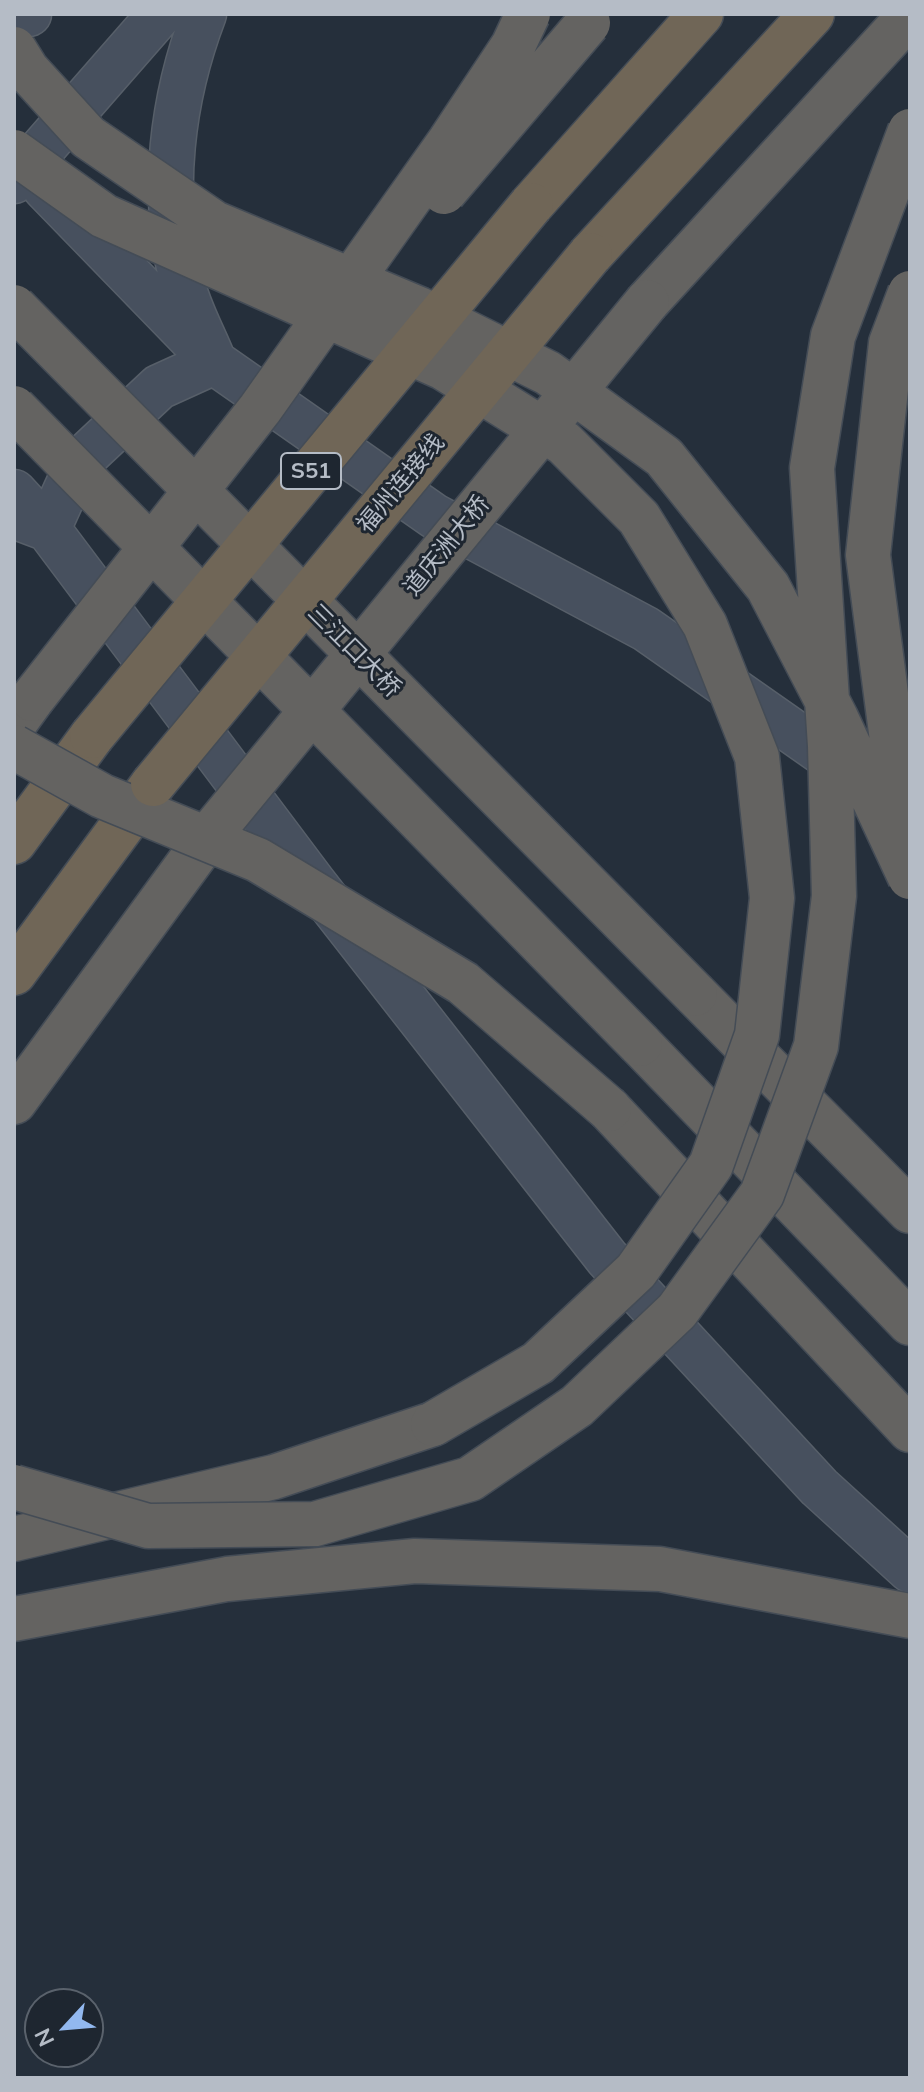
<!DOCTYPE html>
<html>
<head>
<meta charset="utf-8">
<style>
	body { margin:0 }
	#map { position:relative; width:924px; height:2092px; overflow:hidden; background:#252f3b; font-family:Mulish,sans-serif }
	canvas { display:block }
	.frame { position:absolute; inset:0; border:16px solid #b5bcc6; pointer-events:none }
	.north { position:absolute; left:24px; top:1988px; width:80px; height:80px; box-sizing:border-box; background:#1e2630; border:2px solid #5a626c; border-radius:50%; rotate:244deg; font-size:22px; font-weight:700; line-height:32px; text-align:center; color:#b5bcc6 }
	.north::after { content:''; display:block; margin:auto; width:28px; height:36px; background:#92b8ef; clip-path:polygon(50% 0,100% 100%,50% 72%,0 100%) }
</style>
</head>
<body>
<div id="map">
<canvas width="924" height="2092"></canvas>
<div class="frame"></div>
<div class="north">N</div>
</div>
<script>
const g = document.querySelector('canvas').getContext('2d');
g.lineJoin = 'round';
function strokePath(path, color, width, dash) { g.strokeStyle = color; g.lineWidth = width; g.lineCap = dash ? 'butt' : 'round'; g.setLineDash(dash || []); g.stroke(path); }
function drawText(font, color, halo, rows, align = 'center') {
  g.font = font + ' Mulish,"Noto Sans SC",sans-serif'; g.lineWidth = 6; g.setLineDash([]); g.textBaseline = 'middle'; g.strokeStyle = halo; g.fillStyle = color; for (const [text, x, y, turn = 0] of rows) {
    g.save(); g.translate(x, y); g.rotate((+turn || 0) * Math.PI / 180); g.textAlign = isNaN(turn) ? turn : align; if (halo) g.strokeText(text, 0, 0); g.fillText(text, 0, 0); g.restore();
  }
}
const secondary = new Path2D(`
	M 15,14 L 29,14
	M 14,181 L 160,14
	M 45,188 L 214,362 L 434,516 L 646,629 L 856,776
	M 14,492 L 48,529 L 313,882 L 607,1258 L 819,1487 L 910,1570
	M 24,520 L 48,529 L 78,463 L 159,387 L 214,362 C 204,336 188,309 182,281 C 160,193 172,98 204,14`);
const trunk = new Path2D(`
	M 647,302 L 910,15
	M 14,724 L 32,699
	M 695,994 L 910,1211
	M 640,1044 L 910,1323
	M 14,1102 L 208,837
	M 609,1109 L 910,1430
	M 14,1539 L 274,1477 L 433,1424
	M 14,1619 L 227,1579 L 415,1561 L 660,1569 L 910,1616`);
const motorway = new Path2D(`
	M 531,205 L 701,14
	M 590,255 L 812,14
	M 14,842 L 92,736
	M 14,973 L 153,784`);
strokePath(secondary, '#575f69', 47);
strokePath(trunk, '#444c56', 47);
strokePath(motorway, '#444c56', 47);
strokePath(secondary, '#47505e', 44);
strokePath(trunk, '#646361', 44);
strokePath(motorway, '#706657', 44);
const trunkBridge = new Path2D(`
	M 14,49 L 27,70 L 88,137 L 214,223 L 419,309 L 548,373 L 664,457 L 768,587 L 836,718 L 910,877
	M 14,152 L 104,216 L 444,368 L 564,443 L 639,518 L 705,625 L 757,757 L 772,898 L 757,1035 L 711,1165 L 636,1271 L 538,1363 L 433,1424
	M 444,192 L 588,23
	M 910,293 L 891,343 L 868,555 L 896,771 L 910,818
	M 14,307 L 695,994
	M 14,408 L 640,1044
	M 32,699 L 260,409 L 450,141 L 513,46 L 528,14
	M 14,747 L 102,796 L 258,860 L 463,983 L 609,1109
	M 208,837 L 647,302
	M 14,1487 L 148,1526 L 315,1524 L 470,1479 L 577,1406 L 677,1311 L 762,1194 L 816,1046 L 834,896 L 830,746 L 812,468 L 833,336 L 910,131`);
const motorwayBridge = new Path2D(`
	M 92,736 L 531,205
	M 153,784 L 590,255`);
strokePath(trunkBridge, '#444c56', 47, []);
strokePath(motorwayBridge, '#444c56', 47, []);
strokePath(trunkBridge, '#646361', 44);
strokePath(motorwayBridge, '#706657', 44);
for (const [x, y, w] of [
	[311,471,60]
]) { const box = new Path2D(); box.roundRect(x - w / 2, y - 18, w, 36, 6); g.fillStyle = '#1e2630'; g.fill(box); strokePath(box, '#b5bcc6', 2); }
drawText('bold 22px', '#b5bcc6', null, [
	["S51",311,471]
]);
drawText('24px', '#b5bcc6', '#1e2630', [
	["福州连接线",401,484,-50],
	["道庆洲大桥",447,546,-51],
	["三江口大桥",354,651,45]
]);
</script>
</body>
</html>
